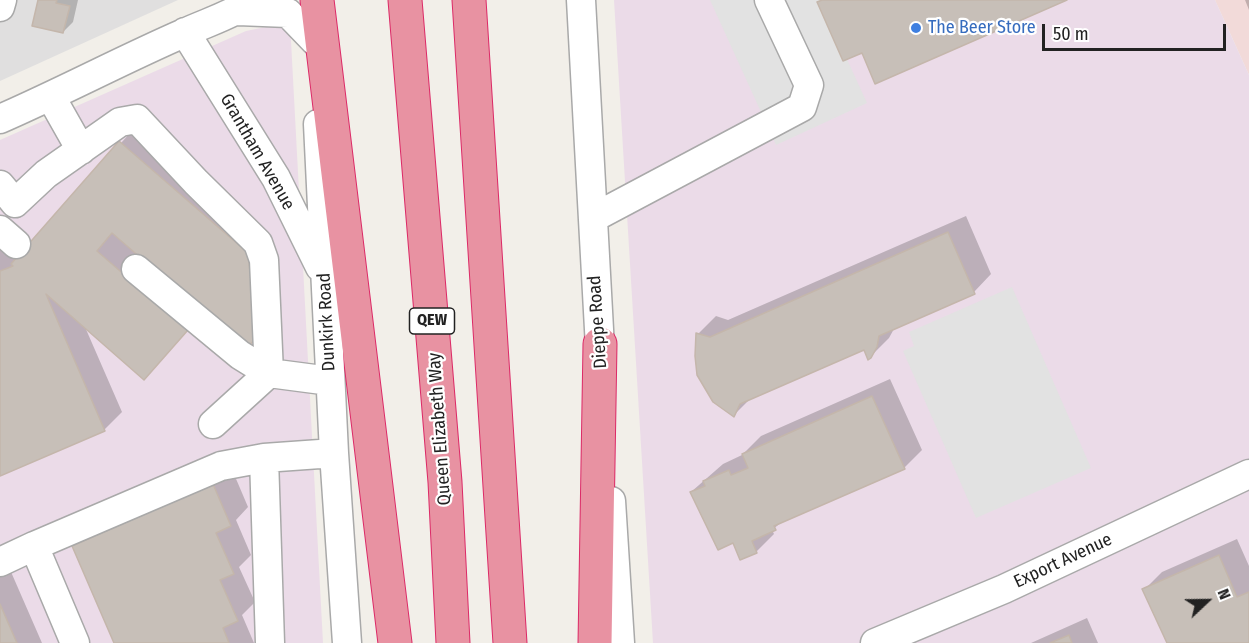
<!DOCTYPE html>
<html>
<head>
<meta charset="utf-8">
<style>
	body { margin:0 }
	#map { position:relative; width:1249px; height:643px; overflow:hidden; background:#f2efe9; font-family:"Fira Sans Condensed",sans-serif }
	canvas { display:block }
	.north { position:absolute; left:1177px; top:571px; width:60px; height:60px; -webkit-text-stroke:4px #fff; paint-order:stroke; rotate:68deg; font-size:16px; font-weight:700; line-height:24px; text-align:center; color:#222 }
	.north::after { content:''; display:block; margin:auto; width:21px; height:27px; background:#222; clip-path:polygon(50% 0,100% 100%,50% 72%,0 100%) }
	.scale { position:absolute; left:1042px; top:24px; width:184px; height:27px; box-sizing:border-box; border:3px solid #222; border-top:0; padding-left:8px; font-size:18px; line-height:21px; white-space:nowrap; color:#222; -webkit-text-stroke:4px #fff; paint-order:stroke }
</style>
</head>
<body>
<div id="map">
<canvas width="1249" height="643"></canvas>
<div class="north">N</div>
<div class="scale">50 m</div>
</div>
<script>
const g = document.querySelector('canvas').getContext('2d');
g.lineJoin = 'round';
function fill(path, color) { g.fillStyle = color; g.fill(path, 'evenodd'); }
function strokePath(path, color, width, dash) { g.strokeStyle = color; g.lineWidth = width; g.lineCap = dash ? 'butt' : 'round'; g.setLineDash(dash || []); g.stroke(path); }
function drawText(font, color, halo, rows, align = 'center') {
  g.font = font + ' "Fira Sans Condensed",sans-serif'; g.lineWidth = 4.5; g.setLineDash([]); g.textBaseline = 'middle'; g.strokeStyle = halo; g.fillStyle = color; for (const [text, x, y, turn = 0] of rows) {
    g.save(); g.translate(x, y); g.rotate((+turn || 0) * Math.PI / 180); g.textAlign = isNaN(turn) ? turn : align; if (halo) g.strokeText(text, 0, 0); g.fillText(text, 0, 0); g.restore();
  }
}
fill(new Path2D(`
	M 0,0 L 178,0 L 0,81 Z`), '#e0dfdf');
fill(new Path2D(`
	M 1215,0 L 1249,0 L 1249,75 Z`), '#f2dad9');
fill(new Path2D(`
	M 614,0 L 1215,0 L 1249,75 L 1249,643 L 653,643 Z
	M 290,22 L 323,643 L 0,643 L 0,140 L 246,31 Z`), '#ebdbe8');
fill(new Path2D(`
	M 710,0 L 820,0 L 867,103 L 776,145 Z
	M 1012,287 L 1091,468 L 976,518 L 903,351 L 914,346 L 909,332 Z`), '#e2e2e2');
fill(new Path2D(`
	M 40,0 L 78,0 L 73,22 L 63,32 Z
	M 1245,0 L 1249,0 L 1249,10 Z
	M 138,124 L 266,235 L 274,318 L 205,311 L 144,378 L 85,327 L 122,412 L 104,430 L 0,475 L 0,228 L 24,252 Z
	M 966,216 L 991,274 L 974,292 L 895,327 L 889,338 L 870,357 L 864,348 L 751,398 L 734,415 L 698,334 L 716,316 L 728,320 Z
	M 890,379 L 922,450 L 904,468 L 783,521 L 772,530 L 774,534 L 756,552 L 734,541 L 691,492 L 723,464 L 742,455 L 761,436 Z
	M 231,467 L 248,507 L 236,520 L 251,555 L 239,567 L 255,602 L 242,615 L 254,643 L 116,643 L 73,547 L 91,529 Z
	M 1237,539 L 1249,566 L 1249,643 L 1168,643 L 1144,590 L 1162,572 Z
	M 8,565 L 42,643 L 0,643 L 0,568 Z
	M 1087,618 L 1098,643 L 1031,643 Z`), '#0003');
const building = new Path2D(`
	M 38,0 L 57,0 L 56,3 L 70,6 L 63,33 L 32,26 Z
	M 822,0 L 1067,0 L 875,84 L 862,53 L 843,61 L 817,2 Z
	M 119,141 L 248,253 L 257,337 L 246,349 L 112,233 L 97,251 L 188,330 L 144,380 L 46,294 L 105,431 L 0,476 L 0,271 L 13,266 L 11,264 Z
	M 948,232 L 975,294 L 879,336 L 877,347 L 871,358 L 868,360 L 864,350 L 740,404 L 734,417 L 713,402 L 697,375 L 695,356 L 696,333 L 710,337 Z
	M 872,396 L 905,469 L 774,526 L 776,530 L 752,541 L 757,553 L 740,560 L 733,543 L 718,550 L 690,492 L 705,486 L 703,481 L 729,470 L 731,475 L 748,468 L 742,454 Z
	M 213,484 L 231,526 L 216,533 L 234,574 L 220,580 L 238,621 L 223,628 L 229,643 L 114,643 L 72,546 Z
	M 1219,555 L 1237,597 L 1249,592 L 1249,643 L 1167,643 L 1142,589 Z
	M 0,604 L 17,643 L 0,643 Z
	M 1069,635 L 1072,643 L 1050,643 Z`);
fill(building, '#c7bfb8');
strokePath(building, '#c4b6ab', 1.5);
const minor = new Path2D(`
	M 581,0 L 601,366
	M 0,7 L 2,0
	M 238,11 L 288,13 L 315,41
	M 185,32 L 276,178 L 320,267
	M 51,97 L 81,150
	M 0,119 C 62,92 122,60 184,33 C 208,22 232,15 254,0
	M 318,124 L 334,453 L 347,643
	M 0,185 L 15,203 L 46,174 L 120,122 L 137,119 L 196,182 L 258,243 L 264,260 L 269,373 L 330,381
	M 593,218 L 802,107 L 809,85 L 769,0
	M 0,230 L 16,244
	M 136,269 L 240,355 L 269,373 L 213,424
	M 264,458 L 270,643
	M 611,501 L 620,643
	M 34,546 L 221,466 L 264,458 L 334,453
	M 0,562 L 34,546 L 75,643
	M 875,643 L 1004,589 L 1249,474`);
const highway = new Path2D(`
	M 317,0 L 395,643
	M 405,0 L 445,482 L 453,643
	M 469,0 L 510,643
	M 595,643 L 600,344`);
strokePath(minor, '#a9a9a9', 31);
strokePath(highway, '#dc2a67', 35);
strokePath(minor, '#fff', 28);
strokePath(highway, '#e892a2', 33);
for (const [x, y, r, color] of [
	[916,28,6,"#3f7fe0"]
]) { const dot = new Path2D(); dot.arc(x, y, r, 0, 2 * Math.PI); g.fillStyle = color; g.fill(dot); strokePath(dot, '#fff', 2); }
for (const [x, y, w] of [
	[432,321,45]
]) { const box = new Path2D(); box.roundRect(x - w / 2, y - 13, w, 26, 4.5); g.fillStyle = '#fff'; g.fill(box); strokePath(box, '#222', 1.5); }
drawText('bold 16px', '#222', null, [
	["QEW",432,321]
]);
drawText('18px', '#366cbe', '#fff', [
	["The Beer Store",928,28]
], 'left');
drawText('18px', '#222', '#fff', [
	["Grantham Avenue",257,152,60],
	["Dunkirk Road",327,322,-93],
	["Dieppe Road",598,322,-94],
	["Queen Elizabeth Way",440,429,-94],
	["Export Avenue",1063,561,-25]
]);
</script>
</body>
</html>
